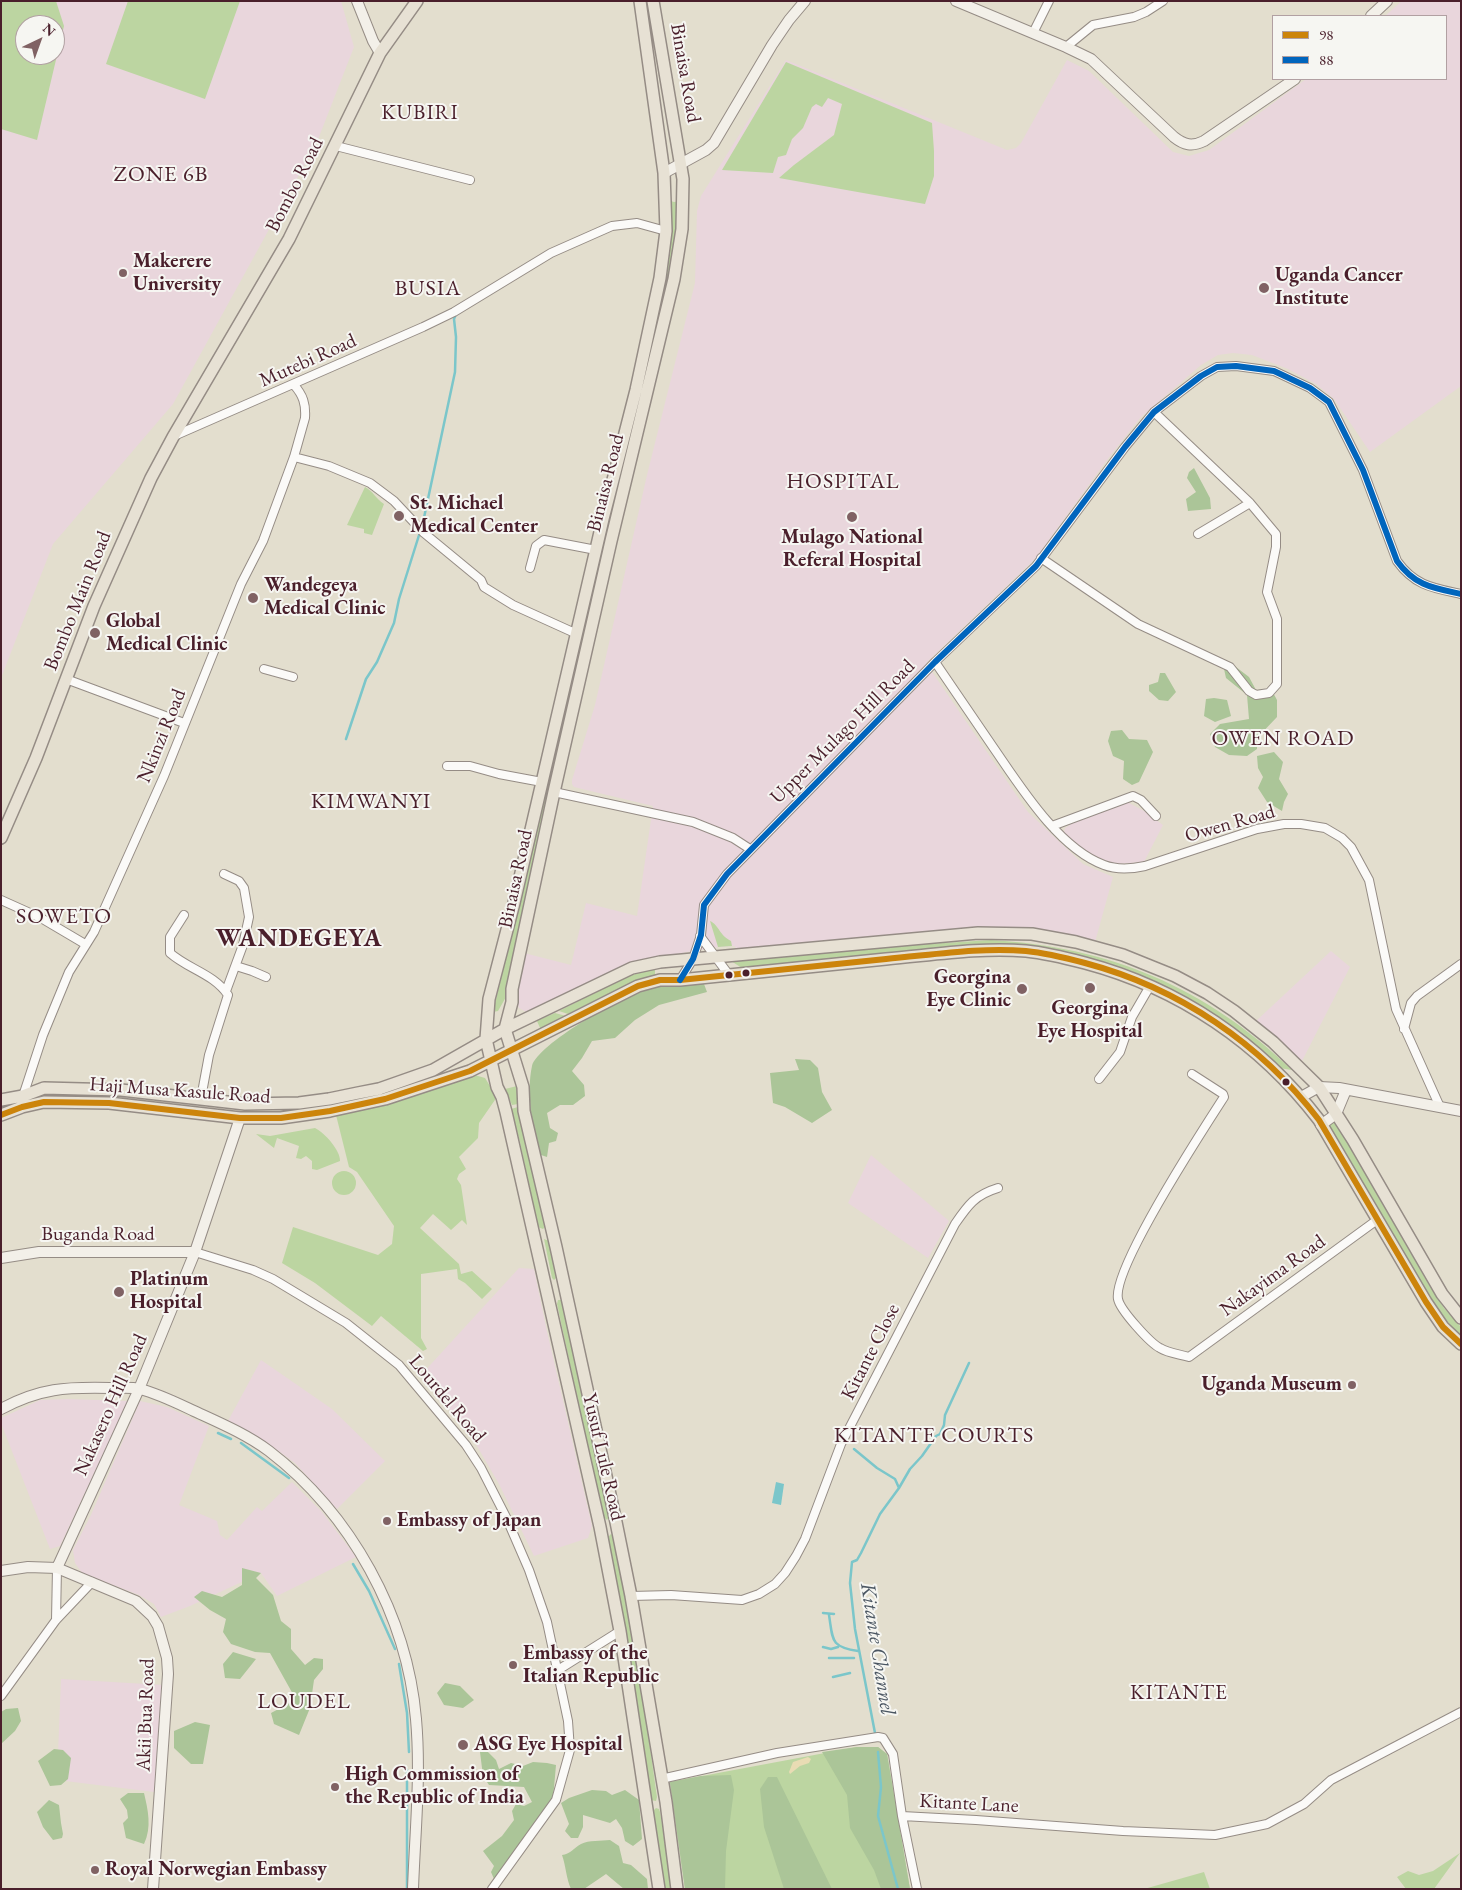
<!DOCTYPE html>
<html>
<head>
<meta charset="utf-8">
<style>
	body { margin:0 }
	#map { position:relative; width:1462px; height:1890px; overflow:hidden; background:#e3dece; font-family:"EB Garamond",serif }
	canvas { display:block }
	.frame { position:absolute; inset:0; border:2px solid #4a1f2b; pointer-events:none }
	.legend { position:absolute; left:1272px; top:15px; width:175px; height:65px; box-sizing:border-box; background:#f6f6f2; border:1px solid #b1a0a2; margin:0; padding:6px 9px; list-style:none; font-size:15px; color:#4a1f2b }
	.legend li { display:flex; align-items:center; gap:10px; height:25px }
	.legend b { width:25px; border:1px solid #b1a0a2 }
	.north { position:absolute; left:15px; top:15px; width:50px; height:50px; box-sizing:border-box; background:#f6f6f2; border:1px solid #b1a0a2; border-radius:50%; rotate:42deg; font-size:14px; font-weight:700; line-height:20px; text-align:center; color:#4a1f2b }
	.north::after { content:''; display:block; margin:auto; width:18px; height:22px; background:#806264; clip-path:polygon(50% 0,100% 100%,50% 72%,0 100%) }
</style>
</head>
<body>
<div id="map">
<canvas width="1462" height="1890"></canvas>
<div class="frame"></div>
<ul class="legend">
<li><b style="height:6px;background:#cc840b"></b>98</li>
<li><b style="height:6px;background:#0065bd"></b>88</li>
</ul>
<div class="north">N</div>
</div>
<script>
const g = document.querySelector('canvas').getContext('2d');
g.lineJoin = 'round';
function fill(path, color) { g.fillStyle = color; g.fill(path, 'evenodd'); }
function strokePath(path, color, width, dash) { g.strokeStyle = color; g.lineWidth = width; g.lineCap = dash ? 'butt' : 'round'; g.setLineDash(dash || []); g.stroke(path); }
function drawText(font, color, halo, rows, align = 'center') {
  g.font = font + ' "EB Garamond",serif'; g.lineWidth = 4; g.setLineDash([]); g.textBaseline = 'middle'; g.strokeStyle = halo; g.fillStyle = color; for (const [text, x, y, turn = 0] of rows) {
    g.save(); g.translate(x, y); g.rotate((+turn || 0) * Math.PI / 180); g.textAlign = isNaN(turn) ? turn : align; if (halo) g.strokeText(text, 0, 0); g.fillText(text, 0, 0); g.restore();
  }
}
fill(new Path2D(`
	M 1,1 L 341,1 L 354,47 L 317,142 L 173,404 L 53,544 L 1,678 ZM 25,25 L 55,25 L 55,55 L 25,55 Z
	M 1402,1 L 1461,1 L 1461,386 L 1370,452 L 1334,399 L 1316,384 L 1288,369 L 1252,355 L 1233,353 L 1218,355 L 1201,365 L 1141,417 L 1110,456 L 1035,559 L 926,663 L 1028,812 L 1083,864 L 1113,877 L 1095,942 L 1055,933 L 736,953 L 735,946 L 718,947 L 640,960 L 610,972 L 539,1010 L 528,1013 L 519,1008 L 514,996 L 524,953 L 571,965 L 586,903 L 637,916 L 653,806 L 574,787 L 572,784 L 572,780 L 595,705 L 647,475 L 695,283 L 697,211 L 701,196 L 786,60 L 1007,150 L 1016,148 L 1021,143 L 1067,60 L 1089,71 L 1173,152 L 1189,156 L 1209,150 L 1306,79 L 1446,79 L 1446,16 L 1385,16 Z
	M 1127,802 L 1144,811 L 1163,825 L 1144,862 L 1116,864 L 1088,854 L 1064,833 L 1065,828 L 1077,820 Z
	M 1331,951 L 1350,967 L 1302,1061 L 1256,1021 Z
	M 871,1155 L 949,1221 L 928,1258 L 848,1203 Z
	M 519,1268 L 534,1269 L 546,1327 L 592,1526 L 588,1538 L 534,1556 L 499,1484 L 470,1434 L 421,1375 Z
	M 261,1360 L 332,1409 L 385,1461 L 337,1509 L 295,1463 L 266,1442 L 228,1421 Z
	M 68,1399 L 128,1401 L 60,1546 L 50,1549 L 1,1423 L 1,1418 L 40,1400 Z
	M 140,1401 L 167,1407 L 209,1426 L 179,1505 L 217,1521 L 220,1535 L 227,1540 L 257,1507 L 262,1511 L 292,1482 L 322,1512 L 356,1557 L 277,1596 L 261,1573 L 190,1606 L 161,1617 L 154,1604 L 139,1595 L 82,1573 L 75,1563 L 73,1550 L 91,1515 Z
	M 61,1679 L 163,1685 L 154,1792 L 57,1780 Z`), '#e9d6dc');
fill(new Path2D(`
	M 1,1 L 56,1 L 64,26 L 37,140 L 1,129 ZM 25,25 L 55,25 L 55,55 L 25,55 Z
	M 128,1 L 240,1 L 205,99 L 106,64 Z
	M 786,62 L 932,123 L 934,151 L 934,176 L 925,204 L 779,178 L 794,165 L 834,135 L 842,104 L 828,98 L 822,107 L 816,104 L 812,107 L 803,128 L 792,139 L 786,155 L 778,157 L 773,173 L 722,170 Z
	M 671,201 L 674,202 L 682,201 L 672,265 L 510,975 L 506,997 L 498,1011 L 493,1012 L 667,275 L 672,218 Z
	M 365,487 C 373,491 376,499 384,504 L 372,535 L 364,533 L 364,529 L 347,525 Z
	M 710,921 C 719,925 719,935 731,941 L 732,946 L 718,947 Z
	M 991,940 C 1110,947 1206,987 1292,1070 L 1279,1068 L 1187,998 L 1165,987 L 1109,965 L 1042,950 L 758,969 L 742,968 L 731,961 L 865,948 Z
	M 655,968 L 655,976 L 638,979 L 568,1014 L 559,1011 L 626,977 Z
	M 555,1013 L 566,1016 L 541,1030 L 536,1019 L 541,1019 Z
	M 464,1072 L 485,1078 L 497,1097 L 479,1123 L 478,1138 L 459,1157 L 466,1169 L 459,1174 L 457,1179 L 461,1185 L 467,1225 L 462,1220 L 451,1230 L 433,1214 L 420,1228 L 459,1264 L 461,1274 L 472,1271 L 492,1289 L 482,1299 L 465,1283 L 458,1279 L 457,1269 L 421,1274 L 421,1338 L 427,1349 L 423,1351 L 381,1316 L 372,1326 L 315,1283 L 282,1263 L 293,1227 L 378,1255 L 392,1244 L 394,1226 L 357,1172 L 349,1167 L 336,1115 Z
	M 517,1086 L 518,1104 L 512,1105 L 505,1089 Z
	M 518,1107 L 545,1227 L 543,1229 L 538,1227 L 520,1142 L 511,1109 Z
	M 1335,1121 L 1429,1285 L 1444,1308 L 1461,1327 L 1461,1338 L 1429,1299 L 1327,1125 Z
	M 315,1128 C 324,1132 341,1151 340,1161 L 317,1170 L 312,1169 L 312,1161 L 306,1156 L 301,1159 L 296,1158 L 299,1146 L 277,1138 L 274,1148 L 256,1134 L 270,1136 Z
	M332 1183a12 12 0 1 1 24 0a12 12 0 1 1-24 0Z
	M 544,1239 L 549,1241 L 557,1277 L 554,1280 L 552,1278 Z
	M 558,1300 L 563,1300 L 610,1516 L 607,1520 L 603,1516 L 557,1304 Z
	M 611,1534 L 616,1537 L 642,1692 L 657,1797 L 656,1801 L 651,1800 L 643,1755 L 628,1641 L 608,1540 L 608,1537 Z
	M 857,1747 L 878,1747 L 887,1754 L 910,1889 L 685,1889 L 670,1782 Z
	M 656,1808 L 659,1809 L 660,1812 L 672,1889 L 663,1889 L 653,1821 L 654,1810 Z
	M 1460,1853 L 1434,1889 L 1406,1889 L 1397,1877 L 1408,1871 L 1419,1875 L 1433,1871 Z
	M 1204,1872 L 1210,1889 L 1144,1889 Z`), '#bcd5a1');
fill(new Path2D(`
	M 1194,468 L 1210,498 L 1211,509 L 1188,511 L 1186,499 L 1196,492 L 1187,478 L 1189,472 Z
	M 1232,664 L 1249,677 L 1256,690 L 1271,689 L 1277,700 L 1277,717 L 1257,738 L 1257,749 L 1247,756 L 1229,755 L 1215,747 L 1210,734 L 1220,724 L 1249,719 L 1247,695 L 1226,678 L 1224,669 Z
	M 1160,673 L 1165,673 L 1176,692 L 1168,701 L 1159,700 L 1149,691 L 1149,685 L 1158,682 Z
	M 1214,698 L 1227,700 L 1231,716 L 1215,722 L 1204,716 L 1206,699 Z
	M 1122,730 L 1129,739 L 1147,740 L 1153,752 L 1139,782 L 1132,785 L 1123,779 L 1124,761 L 1113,756 L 1108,741 L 1111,731 Z
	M 1274,752 L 1283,762 L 1279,779 L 1288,794 L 1284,802 L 1282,811 L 1267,802 L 1258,788 L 1263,777 L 1258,768 L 1257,756 Z
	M 668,983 L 704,984 L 707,992 L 659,1005 L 635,1020 L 615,1038 L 592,1041 L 582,1058 L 572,1071 L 584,1085 L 585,1096 L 573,1105 L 560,1105 L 547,1113 L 550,1128 L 558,1133 L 556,1141 L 549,1143 L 547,1157 L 538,1154 C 533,1126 526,1094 532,1066 C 538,1044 620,998 641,990 C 650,987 659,985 668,983 Z
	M 795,1059 L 810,1060 L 818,1068 L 822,1092 L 832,1110 L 812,1123 L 785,1107 L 773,1103 L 770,1073 L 799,1070 Z
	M 242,1568 L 261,1573 L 256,1578 L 273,1595 L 281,1621 L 291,1629 L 291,1649 L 305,1665 L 314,1658 L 323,1659 L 323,1669 L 314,1680 L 310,1708 L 299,1735 L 274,1724 L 271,1713 L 288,1704 L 294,1696 L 270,1653 L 255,1652 L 231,1644 L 223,1632 L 226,1619 L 210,1610 L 194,1597 L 202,1591 L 222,1597 L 242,1585 Z
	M 233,1652 L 256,1659 L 240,1679 L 225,1678 L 223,1664 Z
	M 445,1683 L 460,1686 L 474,1700 L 463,1708 L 444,1705 L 437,1693 Z
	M 18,1708 L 21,1721 L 15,1731 L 1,1744 L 1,1712 L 6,1709 Z
	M 195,1722 L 210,1725 L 203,1764 L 191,1764 L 174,1748 L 174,1731 Z
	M 857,1747 L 878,1747 L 887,1754 L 910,1889 L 881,1889 L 874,1870 L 850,1828 L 847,1795 L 822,1752 Z
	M 54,1749 L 63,1750 L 71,1758 L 68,1779 L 61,1785 L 50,1786 L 38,1761 Z
	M 487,1751 L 496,1760 L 499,1769 L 511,1763 L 523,1766 L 533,1762 L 547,1763 L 556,1765 L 553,1799 L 500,1875 L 494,1879 L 491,1872 L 494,1866 L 483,1851 L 502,1836 L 514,1820 L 512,1811 L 516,1804 L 524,1806 L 532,1802 L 524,1787 L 489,1785 L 483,1776 L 480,1752 Z
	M 731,1775 L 734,1790 L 726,1851 L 725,1889 L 685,1889 L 670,1782 L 701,1776 Z
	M 768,1777 L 777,1777 L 832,1889 L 784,1889 L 764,1827 L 760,1789 Z
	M 592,1790 L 606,1791 L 612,1795 L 625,1790 L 639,1800 L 642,1839 L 633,1846 L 625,1841 L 622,1828 L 616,1819 L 610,1823 L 583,1815 L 583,1827 L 578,1838 L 571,1838 L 565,1831 L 569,1824 L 561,1803 L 569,1798 Z
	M 128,1793 L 144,1793 C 148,1810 152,1827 144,1844 L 126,1838 L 123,1823 L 128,1818 L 127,1810 L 120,1799 Z
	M 49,1800 L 59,1805 L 61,1823 L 63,1834 L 62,1838 L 53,1840 L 43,1827 L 37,1812 Z
	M 610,1840 L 619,1846 L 623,1863 L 631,1865 L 647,1879 L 648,1889 L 624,1889 L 606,1874 L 584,1889 L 571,1889 C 566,1878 566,1866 562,1855 C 570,1854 574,1848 581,1844 C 589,1840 601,1841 610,1840 Z`), '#abc598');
fill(new Path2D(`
	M 808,1757 L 811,1759 L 809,1763 L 800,1766 L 790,1774 L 789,1772 L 793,1762 Z`), '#e9dcb4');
fill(new Path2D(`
	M 776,1482 L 784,1484 L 781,1505 L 772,1503 Z`), '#7bc6ca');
strokePath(new Path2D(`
	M 422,527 L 455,372 L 456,337 L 454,319 L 456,314
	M 346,739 L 366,679 L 377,662 L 394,623 L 399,599 L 420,532
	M 218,1433 L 231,1439
	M 241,1443 L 289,1478
	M 854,1449 L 877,1468 L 895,1479 L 899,1488
	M 353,1564 L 369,1591 L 395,1649
	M 823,1613 L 834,1614
	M 829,1615 C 833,1640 830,1647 858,1651
	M 823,1647 L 831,1649 L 838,1647
	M 829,1658 L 854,1658
	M 399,1664 L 407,1713 L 409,1752
	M 833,1677 L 850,1673
	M 875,1733 L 855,1629 L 850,1583 L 852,1562 L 857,1560 L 861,1553 L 880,1514 L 899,1488 L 910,1469 L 922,1456 L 936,1436 L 940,1434 L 944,1425 L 945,1415 L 969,1363
	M 878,1752 L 881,1787 L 878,1816 L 898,1889
	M 407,1770 L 407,1889`), '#7bc6ca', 2.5);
const street = new Path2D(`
	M 1033,33 L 1049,1
	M 1066,47 L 1093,25 L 1134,17 L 1146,12 L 1163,1
	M 336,146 L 470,180
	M 174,436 L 423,327 L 454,312 L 551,253 L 612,226 L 637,223 L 666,231
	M 294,457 L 329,466 L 370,483 L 394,501 L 424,533 L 481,580 L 484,587 L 513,605 L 577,634
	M 1198,534 L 1250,503
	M 1041,558 L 1138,624 L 1230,667 L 1249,691 L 1256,695 L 1269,693 L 1277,684 L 1277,619 L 1267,592 L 1276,547 L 1276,534 L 1250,503 L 1154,412
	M 530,568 L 536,546 L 544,540 L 596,550
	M 935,662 C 954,690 974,719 993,747 C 1020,786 1058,848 1104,865 C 1117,870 1131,869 1145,866 L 1257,829 L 1284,824 L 1301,824 L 1325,828 L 1342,838 L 1351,847 L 1369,880 L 1396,1009 L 1440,1107
	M 264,669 L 293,677
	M 66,679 L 184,723
	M 447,766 L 470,766 L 499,774 L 542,782
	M 554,792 L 693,822 L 733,838 L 750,849
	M 1052,826 L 1133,796 L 1141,800 L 1156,816
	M 224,874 L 239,881 L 244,888 L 249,917 L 243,945 L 226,991
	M 1,900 L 41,918 L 85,944
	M 184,915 L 170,937 L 170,953 C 188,969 214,974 228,995 L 209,1055 L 201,1098
	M 700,936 L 729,975
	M 236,966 L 252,971 L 266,977
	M 680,980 L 693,959 L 701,935 L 704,905 L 727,874 L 935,662 L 1036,566 L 1125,447 L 1154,412 L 1201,376 L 1217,367 L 1236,366 L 1274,371 L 1310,388 L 1329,402 L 1363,470 L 1397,561 C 1415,586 1433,588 1461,594
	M 1404,1029 L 1411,1003 L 1417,996 L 1461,964
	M 1192,1074 L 1223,1094 L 1224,1097 C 1204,1128 1112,1269 1118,1299 C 1120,1310 1150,1343 1160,1348 C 1168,1353 1179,1354 1189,1357 L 1377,1220
	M 1099,1079 L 1120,1052 L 1132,1017 L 1150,986
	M 23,1096 L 43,1035 L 69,972 L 94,932 L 164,776 L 241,584 L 263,541 L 294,457 L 305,418 C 306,404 303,395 294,385
	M 195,1252 L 253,1270 L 273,1279 L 346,1323 L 399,1365 L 466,1445 L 481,1468 L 506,1517 L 529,1570 L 547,1622 L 568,1721 L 570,1750 L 556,1800 L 492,1889
	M 631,1596 L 671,1595 L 742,1600 L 759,1594 L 775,1584 L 785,1573 L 796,1556 L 805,1539 L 841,1444 L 955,1224 C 968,1205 975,1195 998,1188
	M 56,1620 L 57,1568
	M 558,1670 L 620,1631
	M 1,1696 L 56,1620 L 92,1582
	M 661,1779 L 777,1753 L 878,1737 L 883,1738 L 893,1754 L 902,1816 L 976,1820 L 1123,1831 L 1215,1835 L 1267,1824 L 1304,1804 L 1331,1780 L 1461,1712
	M 902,1816 L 917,1889`);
const secondary = new Path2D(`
	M 357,1 L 373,41 L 380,53
	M 956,1 L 1066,47 L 1091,59 L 1174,137 C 1184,145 1192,147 1204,141 L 1295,79
	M 1371,16 L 1387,1
	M 664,173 L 706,150 L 714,143 L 772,45 L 789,20 L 805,1
	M 1301,1097 L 1319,1087 L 1339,1088 L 1461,1111
	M 1321,1125 L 1336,1114 L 1346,1090
	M 1,1258 L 39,1252 L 195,1252
	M 1,1409 C 40,1388 66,1387 110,1388 C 119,1388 131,1387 140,1389 C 159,1394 177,1403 194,1411 C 220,1423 246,1434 269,1451 C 351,1514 407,1615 416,1719 C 421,1775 415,1832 413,1889
	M 57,1568 L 139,1389 L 195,1252 L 240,1118
	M 1,1571 L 28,1567 L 57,1568 L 136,1601 L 152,1616 L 158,1626 L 167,1658 L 168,1674 L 153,1889`);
const primary = new Path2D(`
	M 640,1 L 664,173 L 666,231 L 660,278 L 636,390 L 603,519 L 514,903 L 489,999 L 486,1039 L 497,1087 L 502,1097 L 506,1112 L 600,1527 L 620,1631 L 659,1889
	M 1,838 L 36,758 L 94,606 L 151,478 L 173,437 L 289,239 L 380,53 L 417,1
	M 505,1029 L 512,1002 L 512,989 L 554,792 L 611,541 L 674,279 L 682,229 L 683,179 L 653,1
	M 505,1029 L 523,1087 L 524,1111 L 556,1247 L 616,1522 L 631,1596 L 666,1802 L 677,1889
	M 1,1100 L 23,1096 L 44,1088 L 121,1090 L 245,1104 L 299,1103 L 329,1099 L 358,1093 L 379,1089 L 433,1070 L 505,1029 L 632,968 L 660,962 L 978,933 L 1032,934 L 1076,942 L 1123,955 L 1175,976 L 1207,993 L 1234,1011 L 1273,1042 L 1319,1087 L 1353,1140 L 1442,1294 L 1461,1318
	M 1,1115 L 22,1107 L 44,1102 L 109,1103 L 240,1118 L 281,1118 L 330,1111 L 385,1099 L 470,1071 L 638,986 L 660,980 L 680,980 C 749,973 818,966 886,959 C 932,955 980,947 1026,951 C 1046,953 1066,958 1085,963 C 1179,988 1260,1043 1319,1120 L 1426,1302 L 1443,1327 L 1461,1344`);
strokePath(street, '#958c85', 10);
strokePath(secondary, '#958c85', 12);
strokePath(primary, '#958c85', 14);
strokePath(street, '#fbfaf8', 8);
strokePath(secondary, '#f3f0e9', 10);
strokePath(primary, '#e7e1d4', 11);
strokePath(new Path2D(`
	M 1,1115 L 22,1107 L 44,1102 L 109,1103 L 240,1118 L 281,1118 L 330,1111 L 385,1099 L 470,1071 L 638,986 L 660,980 L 680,980 C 749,973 818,966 886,959 C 932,955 980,947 1026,951 C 1046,953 1066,958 1085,963 C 1179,988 1260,1043 1319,1120 L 1426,1302 L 1443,1327 L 1461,1344`), '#cc840b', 6);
strokePath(new Path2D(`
	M 680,980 L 693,959 L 701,935 L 704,905 L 727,874 L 935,662 L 1036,566 L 1125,447 L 1154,412 L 1201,376 L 1217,367 L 1236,366 L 1274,371 L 1310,388 L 1329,402 L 1363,470 L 1397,561 C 1415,586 1433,588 1461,594`), '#0065bd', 6);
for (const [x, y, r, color] of [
	[123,273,5,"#806264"],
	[1264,288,6,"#806264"],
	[399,516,6,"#806264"],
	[852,517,6,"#806264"],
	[253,598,6,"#806264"],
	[95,633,6,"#806264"],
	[746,973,4.5,"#4a1f2b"],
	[729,975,4.5,"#4a1f2b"],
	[1090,988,6,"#806264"],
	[1022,989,6,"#806264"],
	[1286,1082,4.5,"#4a1f2b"],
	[119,1292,6,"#806264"],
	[1352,1385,5,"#806264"],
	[387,1521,5,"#806264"],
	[513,1665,5,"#806264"],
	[463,1745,6,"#806264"],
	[335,1787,5,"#806264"],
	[95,1870,5,"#806264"]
]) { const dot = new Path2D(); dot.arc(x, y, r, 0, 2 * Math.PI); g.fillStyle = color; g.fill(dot); strokePath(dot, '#f6f6f2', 2); }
drawText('20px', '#4a1f2b', '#f6f6f2', [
	["Binaisa Road",685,73,80],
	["Bombo Road",295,185,-63],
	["Mutebi Road",308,361,-24],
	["Binaisa Road",606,483,-76],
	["Bombo Main Road",78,601,-68],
	["Upper Mulago Hill Road",843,732,-45],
	["Nkinzi Road",162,736,-68],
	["Owen Road",1230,824,-16],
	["Binaisa Road",516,879,-78],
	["Haji Musa Kasule Road",180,1091,4],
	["Buganda Road",98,1235],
	["Nakayima Road",1273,1276,-36],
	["Kitante Close",871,1352,-63],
	["Lourdel Road",447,1399,50],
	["Nakasero Hill Road",111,1405,-66],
	["Yusuf Lule Road",603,1457,77],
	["Akii Bua Road",146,1715,-88],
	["Kitante Lane",969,1804,3]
]);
drawText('bold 20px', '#4a1f2b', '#f6f6f2', [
	["Makerere",133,262],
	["University",133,285],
	["Uganda Cancer",1275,276],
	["Institute",1275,299],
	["St. Michael",410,504],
	["Medical Center",410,527],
	["Mulago National",852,538,"center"],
	["Referal Hospital",852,561,"center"],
	["Wandegeya",264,586],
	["Medical Clinic",264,609],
	["Global",106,622],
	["Medical Clinic",106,645],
	["Georgina",1011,978,"right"],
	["Eye Clinic",1011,1001,"right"],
	["Georgina",1090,1009,"center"],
	["Eye Hospital",1090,1032,"center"],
	["Platinum",130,1280],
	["Hospital",130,1303],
	["Uganda Museum",1342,1385,"right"],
	["Embassy of Japan",397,1521],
	["Embassy of the",523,1654],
	["Italian Republic",523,1677],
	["ASG Eye Hospital",474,1745],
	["High Commission of",345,1775],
	["the Republic of India",345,1798],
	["Royal Norwegian Embassy",105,1870]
], 'left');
g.letterSpacing = '1px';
drawText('21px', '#4a1f2b', '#f6f6f2', [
	["KUBIRI",420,113],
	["KITANTE",1179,1693]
]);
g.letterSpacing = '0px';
drawText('italic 21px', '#4b5662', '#f6f6f2', [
	["Kitante Channel",877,1649,81]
]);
g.letterSpacing = '1px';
drawText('22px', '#4a1f2b', '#f6f6f2', [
	["ZONE 6B",161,175],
	["BUSIA",428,289],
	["HOSPITAL",843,482],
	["OWEN ROAD",1283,739],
	["KIMWANYI",371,802],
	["SOWETO",64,917],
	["KITANTE COURTS",934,1436],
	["LOUDEL",304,1702]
]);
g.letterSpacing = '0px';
g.letterSpacing = '1px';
drawText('bold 25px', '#4a1f2b', '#f6f6f2', [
	["WANDEGEYA",299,939]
]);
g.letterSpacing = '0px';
</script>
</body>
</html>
